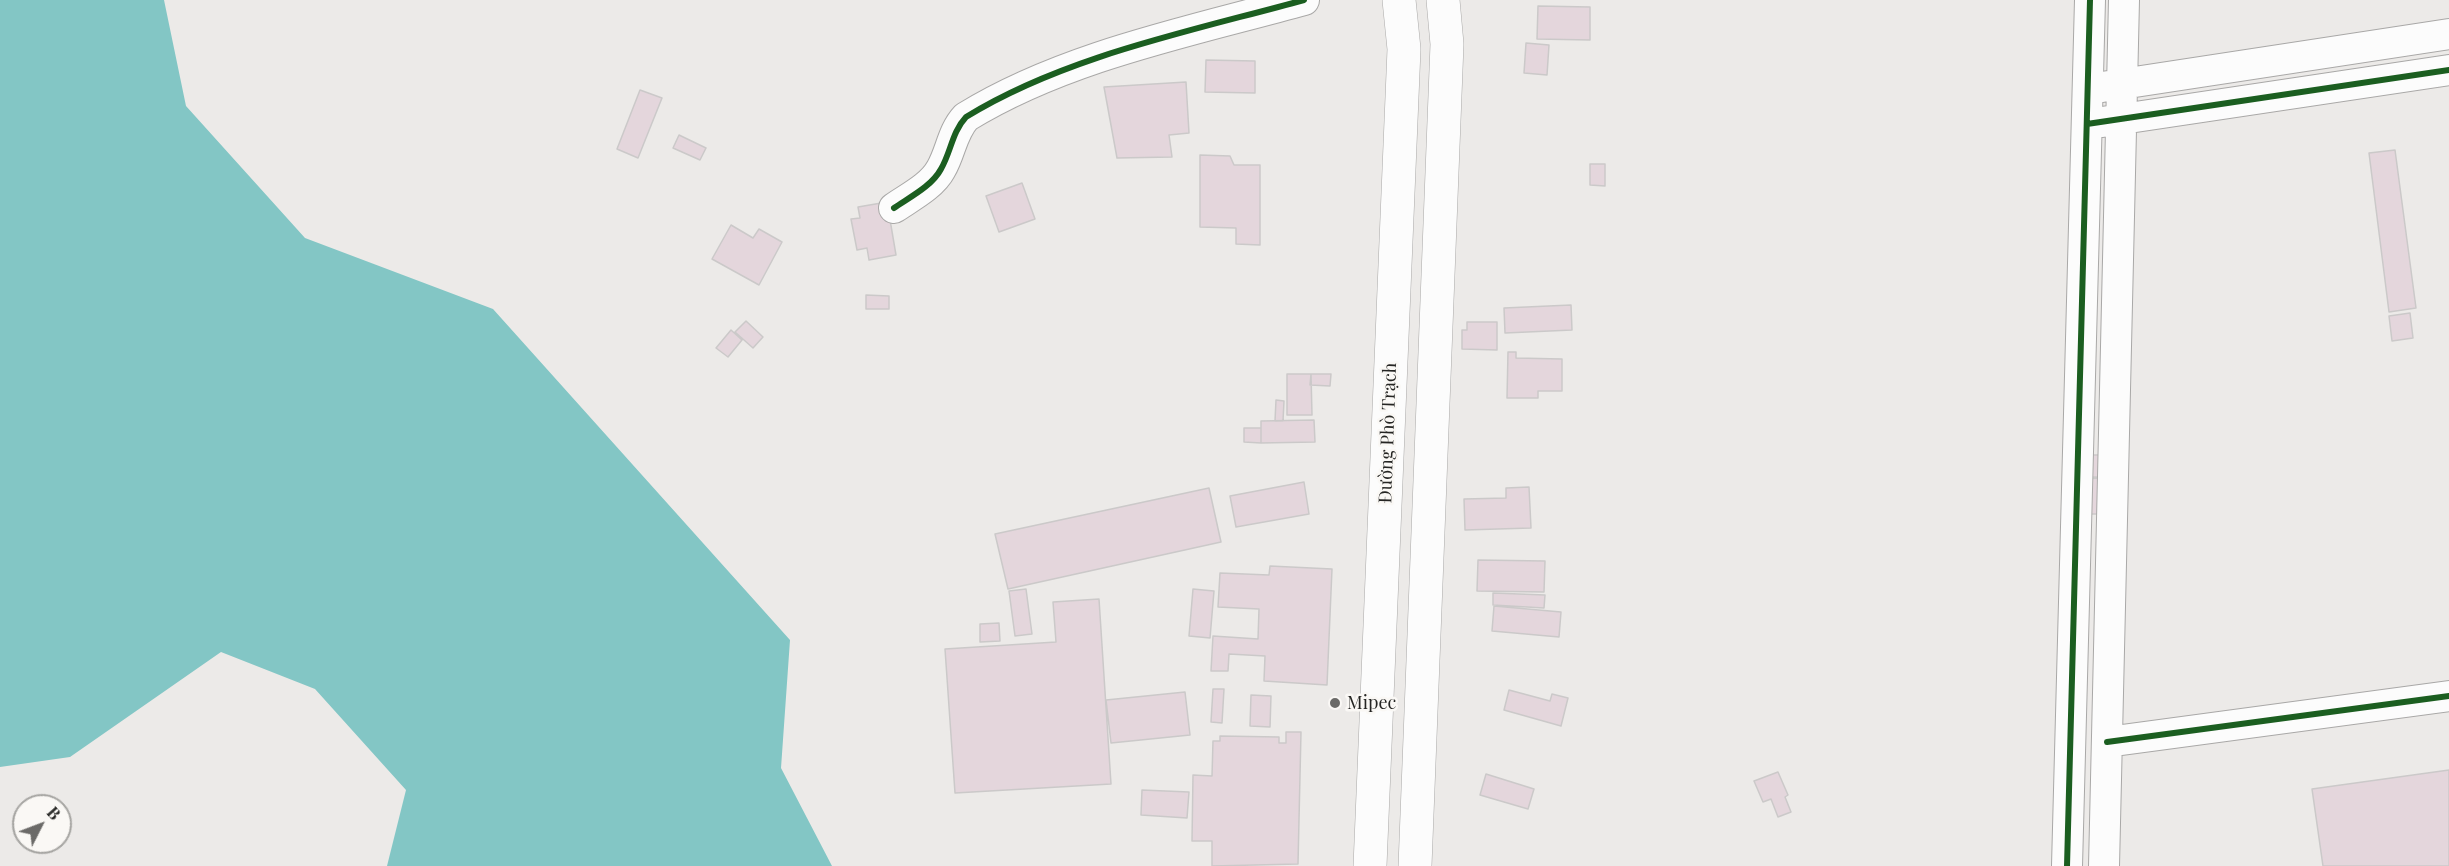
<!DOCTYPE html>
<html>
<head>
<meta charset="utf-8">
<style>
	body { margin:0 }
	#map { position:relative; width:2449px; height:866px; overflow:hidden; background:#eceae8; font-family:"Playfair Display",serif }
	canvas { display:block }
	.north { position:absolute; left:12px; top:794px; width:60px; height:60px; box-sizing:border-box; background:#faf8f5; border:2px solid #a5a4a1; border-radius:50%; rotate:48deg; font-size:16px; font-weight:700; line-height:24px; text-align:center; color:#252523 }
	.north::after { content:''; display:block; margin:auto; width:21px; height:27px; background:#6b6a68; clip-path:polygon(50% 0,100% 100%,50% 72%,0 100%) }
</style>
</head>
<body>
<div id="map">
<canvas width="2449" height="866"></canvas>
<div class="north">B</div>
</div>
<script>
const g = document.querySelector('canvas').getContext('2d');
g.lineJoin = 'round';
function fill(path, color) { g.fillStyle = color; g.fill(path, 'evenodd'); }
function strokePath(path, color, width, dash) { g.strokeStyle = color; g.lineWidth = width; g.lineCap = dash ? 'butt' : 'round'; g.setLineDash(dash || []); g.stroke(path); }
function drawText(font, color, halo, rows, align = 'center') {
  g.font = font + ' "Playfair Display",serif'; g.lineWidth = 5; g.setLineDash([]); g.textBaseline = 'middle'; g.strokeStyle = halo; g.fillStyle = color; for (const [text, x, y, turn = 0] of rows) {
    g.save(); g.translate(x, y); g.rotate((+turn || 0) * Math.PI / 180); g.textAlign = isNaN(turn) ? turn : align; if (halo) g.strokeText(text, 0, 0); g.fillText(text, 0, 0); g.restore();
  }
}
fill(new Path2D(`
	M 0,0 L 164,0 L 186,106 L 305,238 L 493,309 L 790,640 L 781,768 L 832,866 L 387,866 L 406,790 L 315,689 L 221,652 L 70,757 L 0,767 Z`), '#83c6c5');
const building = new Path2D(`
	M 1538,6 L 1590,7 L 1590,40 L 1537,39 Z
	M 1526,43 L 1549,45 L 1547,75 L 1524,73 Z
	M 1206,60 L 1255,61 L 1255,93 L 1205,92 Z
	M 1186,82 L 1189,133 L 1169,135 L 1172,157 L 1117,158 L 1104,87 Z
	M 640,90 L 662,98 L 638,158 L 617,149 Z
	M 679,135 L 706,148 L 700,160 L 673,148 Z
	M 2395,150 L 2416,308 L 2389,312 L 2369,153 Z
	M 1200,155 L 1230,156 L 1234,165 L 1260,165 L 1260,245 L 1236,244 L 1236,228 L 1200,227 Z
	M 1590,164 L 1605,164 L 1605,186 L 1590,185 Z
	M 1022,183 L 1035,219 L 999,232 L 986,196 Z
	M 887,202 L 896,255 L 869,260 L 867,248 L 857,250 L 851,219 L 860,218 L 858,207 Z
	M 731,225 L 753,238 L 759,229 L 782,242 L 759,285 L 712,259 Z
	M 866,295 L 889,296 L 889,309 L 866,309 Z
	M 1571,305 L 1572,330 L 1505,333 L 1504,308 Z
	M 2410,313 L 2413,338 L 2392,341 L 2389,316 Z
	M 746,321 L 763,337 L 753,348 L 735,332 Z
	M 1467,322 L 1497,322 L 1497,350 L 1462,349 L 1462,330 L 1467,330 Z
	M 731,330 L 742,340 L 728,357 L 716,348 Z
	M 1508,352 L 1516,352 L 1516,358 L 1562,359 L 1562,391 L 1538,391 L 1538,398 L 1507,398 Z
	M 1287,374 L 1311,374 L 1312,415 L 1287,415 Z
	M 1311,374 L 1331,374 L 1330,386 L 1310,385 Z
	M 1276,400 L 1284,401 L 1283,421 L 1275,421 Z
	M 1314,420 L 1315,442 L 1261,443 L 1261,421 Z
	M 1244,428 L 1261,428 L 1261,443 L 1244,442 Z
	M 2082,455 L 2104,455 L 2104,477 L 2082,477 Z
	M 2103,478 L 2105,514 L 2082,514 L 2080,479 Z
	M 1304,482 L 1309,514 L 1236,527 L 1230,496 Z
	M 1529,487 L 1531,528 L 1465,530 L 1464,499 L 1506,498 L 1506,488 Z
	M 1209,488 L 1221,542 L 1008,589 L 995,534 Z
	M 1478,560 L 1545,561 L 1544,592 L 1477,591 Z
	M 1270,566 L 1332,569 L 1327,685 L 1264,681 L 1265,656 L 1229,654 L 1228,671 L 1211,671 L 1213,636 L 1258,639 L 1259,609 L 1218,607 L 1220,573 L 1269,575 Z
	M 1026,589 L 1032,634 L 1015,636 L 1009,591 Z
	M 1193,589 L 1214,591 L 1210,638 L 1189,636 Z
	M 1493,593 L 1545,595 L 1544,608 L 1493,605 Z
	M 1099,599 L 1111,784 L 955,793 L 945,649 L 1056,642 L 1053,602 Z
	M 1494,606 L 1561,612 L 1559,637 L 1492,631 Z
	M 999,623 L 1000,641 L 980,642 L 980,624 Z
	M 1213,689 L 1224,689 L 1222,723 L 1211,722 Z
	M 1509,690 L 1550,701 L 1552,694 L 1568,698 L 1561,726 L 1504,710 Z
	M 1185,692 L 1190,735 L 1111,743 L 1106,700 Z
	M 1251,695 L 1271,696 L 1270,727 L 1250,726 Z
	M 1286,732 L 1301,732 L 1298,864 L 1212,866 L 1212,841 L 1192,841 L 1193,775 L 1212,776 L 1213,741 L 1220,741 L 1220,736 L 1279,737 L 1279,743 L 1286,743 Z
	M 2449,770 L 2449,866 L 2323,866 L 2312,789 Z
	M 1778,772 L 1788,795 L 1785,797 L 1791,812 L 1778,817 L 1771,799 L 1763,802 L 1754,781 Z
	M 1486,774 L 1534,789 L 1528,809 L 1480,795 Z
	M 1142,790 L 1189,792 L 1187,818 L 1141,815 Z`);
fill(building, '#e4d6dc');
strokePath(building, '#cbc9c9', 1.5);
const minor = new Path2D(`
	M 2102,87 L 2449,34
	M 2102,122 L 2449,70
	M 894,208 C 910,197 932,186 941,169 C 951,152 952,132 966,117 C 1065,56 1192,31 1304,0
	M 2107,742 L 2449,696
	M 2067,866 L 2090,0
	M 2104,866 L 2124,0`);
const highway = new Path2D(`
	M 1370,866 L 1404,49 L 1399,0
	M 1415,866 L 1447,44 L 1443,0`);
strokePath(minor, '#a9a8a7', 32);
strokePath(highway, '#a9a8a7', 34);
strokePath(minor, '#fcfcfc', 30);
strokePath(highway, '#fcfcfc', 33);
strokePath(new Path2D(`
	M 2087,124 L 2449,70
	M 894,208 C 910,197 932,186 941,169 C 951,152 952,132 966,117 C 1065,56 1192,31 1304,0
	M 2107,742 L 2449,696
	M 2067,866 L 2090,0`), '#1b5e20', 6);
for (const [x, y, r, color] of [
	[1335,703,6,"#6b6a68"]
]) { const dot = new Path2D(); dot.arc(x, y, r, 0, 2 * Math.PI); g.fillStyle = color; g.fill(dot); strokePath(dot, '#faf8f5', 2); }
drawText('18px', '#252523', '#faf8f5', [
	["Đường Phò Trạch",1388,433,-88]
]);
drawText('18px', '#252523', '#faf8f5', [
	["Mipec",1347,703]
], 'left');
</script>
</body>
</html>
